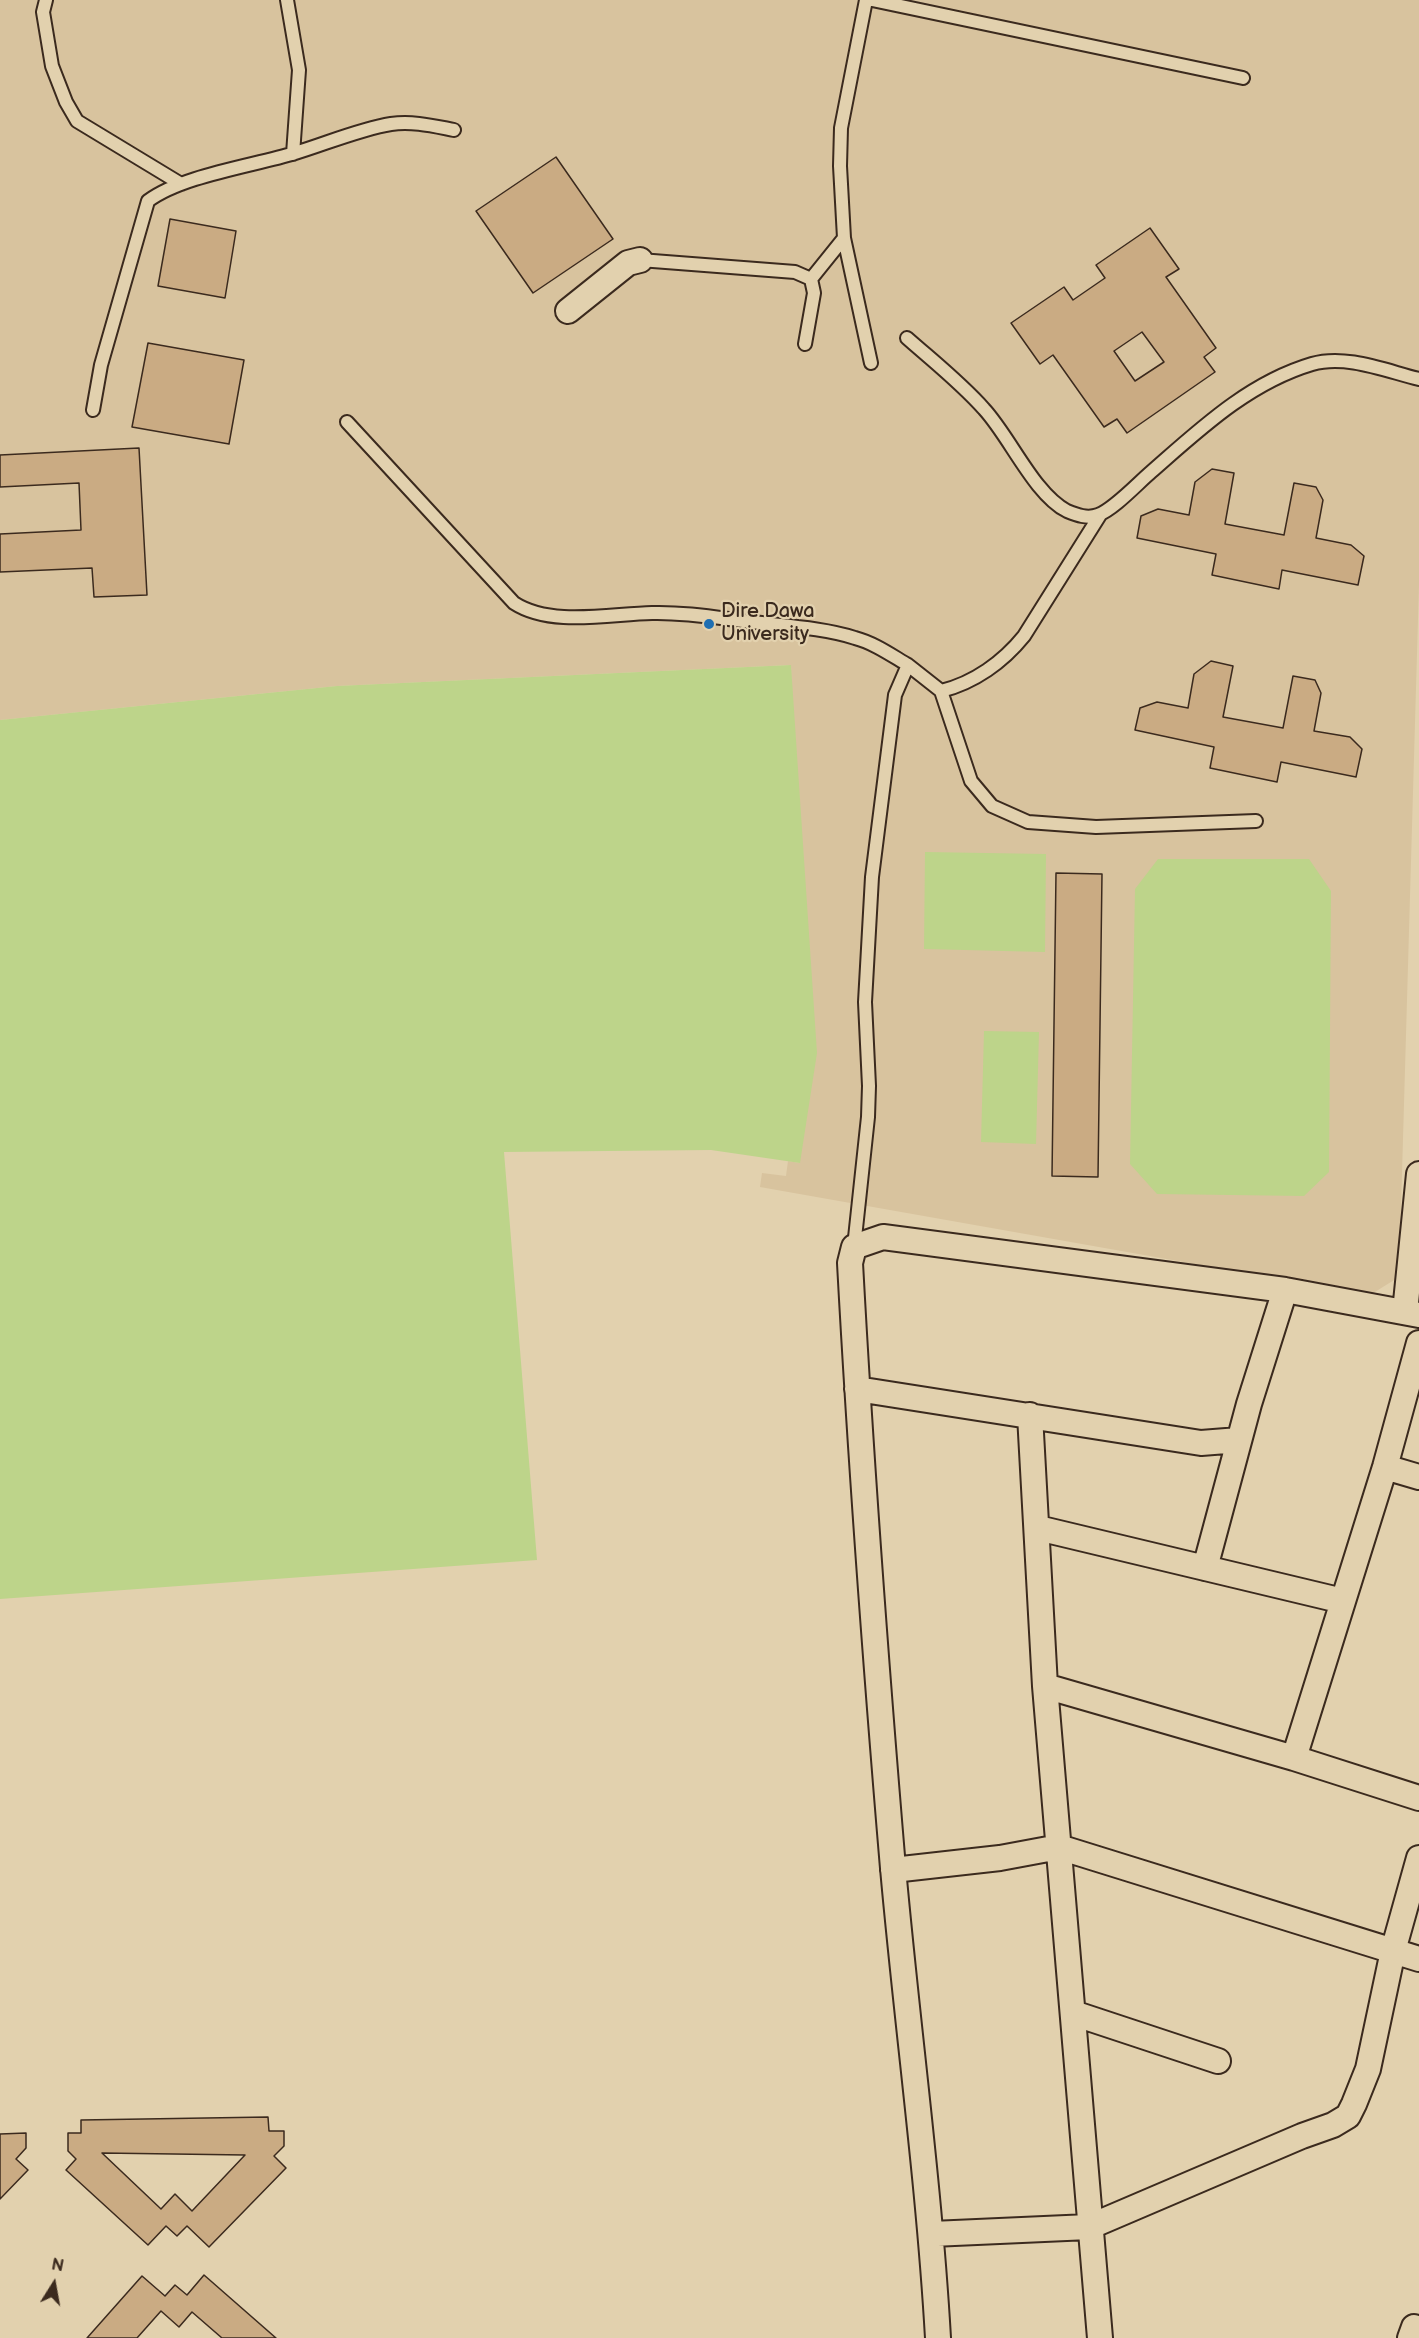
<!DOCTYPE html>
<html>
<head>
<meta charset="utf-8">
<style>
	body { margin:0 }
	#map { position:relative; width:1419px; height:2338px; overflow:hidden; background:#e2d1ae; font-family:"Balsamiq Sans",sans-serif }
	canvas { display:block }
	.north { position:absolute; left:24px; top:2254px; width:60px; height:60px; -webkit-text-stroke:4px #e2d1ae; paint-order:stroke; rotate:11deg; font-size:16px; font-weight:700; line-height:24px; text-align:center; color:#3b2a1e }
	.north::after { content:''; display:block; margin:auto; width:21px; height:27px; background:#3b2a1e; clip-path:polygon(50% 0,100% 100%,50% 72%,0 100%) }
</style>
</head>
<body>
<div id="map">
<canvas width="1419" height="2338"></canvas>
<div class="north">N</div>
</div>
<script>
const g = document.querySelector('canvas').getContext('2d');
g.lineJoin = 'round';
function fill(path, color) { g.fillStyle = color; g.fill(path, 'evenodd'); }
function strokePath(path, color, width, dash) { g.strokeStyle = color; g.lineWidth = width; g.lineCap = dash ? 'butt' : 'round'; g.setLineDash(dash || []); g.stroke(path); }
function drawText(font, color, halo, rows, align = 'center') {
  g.font = font + ' "Balsamiq Sans",sans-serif'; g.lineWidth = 4.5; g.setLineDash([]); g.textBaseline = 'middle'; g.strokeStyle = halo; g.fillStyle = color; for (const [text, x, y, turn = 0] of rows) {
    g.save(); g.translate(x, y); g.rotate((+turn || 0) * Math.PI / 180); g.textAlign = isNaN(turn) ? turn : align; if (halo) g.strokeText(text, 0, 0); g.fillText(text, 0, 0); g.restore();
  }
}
fill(new Path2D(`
	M 0,0 L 1419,0 L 1419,584 L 1399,1277 L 1370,1295 L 760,1187 L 762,1173 L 786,1176 L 788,1161 L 800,1163 L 791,665 L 337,686 L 0,720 Z`), '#d8c39e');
fill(new Path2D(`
	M 791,665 L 817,1053 L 800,1163 L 711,1150 L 504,1152 L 537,1560 L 0,1599 L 0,720 L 337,686 Z
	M 925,852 L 1046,854 L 1045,952 L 924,949 Z
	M 1158,859 L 1309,859 L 1331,891 L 1329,1172 L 1304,1196 L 1157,1194 L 1130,1164 L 1135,889 Z
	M 984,1031 L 1039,1032 L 1036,1144 L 981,1142 Z`), '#bdd48a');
const building = new Path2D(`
	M 556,157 L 613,239 L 533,293 L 476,211 Z
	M 170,219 L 236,231 L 225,298 L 158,286 Z
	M 1150,228 L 1179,269 L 1166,277 L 1216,348 L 1204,357 L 1215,372 L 1127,433 L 1117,419 L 1104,427 L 1053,355 L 1040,364 L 1011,323 L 1064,287 L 1073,300 L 1105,278 L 1096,265 ZM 1142,332 L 1164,362 L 1135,381 L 1114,351 Z
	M 148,343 L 244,360 L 229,444 L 132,427 Z
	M 139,448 L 147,595 L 94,597 L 92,568 L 0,572 L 0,534 L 81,530 L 79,483 L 0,487 L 0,455 Z
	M 1212,469 L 1234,473 L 1225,524 L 1284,535 L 1294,483 L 1316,487 L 1323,500 L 1316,538 L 1351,545 L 1364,556 L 1358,585 L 1282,570 L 1279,589 L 1212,575 L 1216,554 L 1137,538 L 1141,516 L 1158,509 L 1189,515 L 1195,482 Z
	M 1211,661 L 1233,666 L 1223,717 L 1283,728 L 1293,676 L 1315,680 L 1321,693 L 1314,731 L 1350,737 L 1362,749 L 1356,777 L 1281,762 L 1277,782 L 1210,768 L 1214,747 L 1135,730 L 1140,708 L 1157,702 L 1188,708 L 1194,674 Z
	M 1056,873 L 1102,874 L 1098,1177 L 1052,1176 Z
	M 268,2117 L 269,2131 L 284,2131 L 284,2146 L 274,2156 L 286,2168 L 209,2247 L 187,2226 L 177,2236 L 166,2226 L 148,2245 L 66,2170 L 76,2159 L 68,2151 L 68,2133 L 81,2133 L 81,2120 ZM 102,2153 L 245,2155 L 192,2211 L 175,2194 L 161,2209 Z
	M 26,2133 L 26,2148 L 16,2159 L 28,2170 L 0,2199 L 0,2134 Z
	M 204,2275 L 276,2338 L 222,2338 L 192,2312 L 179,2327 L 161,2311 L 137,2338 L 87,2338 L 142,2276 L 165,2296 L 175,2285 L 187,2295 Z`);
fill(building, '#caab83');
strokePath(building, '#3b2a1e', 1.5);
const service = new Path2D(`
	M 46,0 L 43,12 L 52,66 L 66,102 L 77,121 L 181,184
	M 287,0 L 299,70 L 293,154
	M 866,0 L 841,128 L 840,166 L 844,238 L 871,363
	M 872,0 L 1243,78
	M 640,260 L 795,272 L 811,279 L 814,293 L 805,344
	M 811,279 L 844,238
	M 907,338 C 933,361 961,383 984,409 C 1010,437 1034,494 1067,511 C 1077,515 1087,519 1098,515 C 1114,509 1137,484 1151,472 C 1199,430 1248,383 1312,364 C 1346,354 1386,371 1419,379
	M 93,410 L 101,365 L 148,201 C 181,176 252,166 295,153 C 325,144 360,129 391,124 C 413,121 433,126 454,130
	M 347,422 L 514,603 C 551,627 609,614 652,613 C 685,612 719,618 752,622 C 785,626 824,628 855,638 C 874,643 891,655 908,665
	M 941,691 L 971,781 L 992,806 L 1028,822 L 1096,827 L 1256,821
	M 854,1247 L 868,1117 L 869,1086 L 865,1002 L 872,877 L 895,695 L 908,665 L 941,691 C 974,683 1003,662 1024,636 L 1100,515`);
const minor = new Path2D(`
	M 568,311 L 628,263 L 640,260
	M 1405,1312 L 1419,1174
	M 857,1389 L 1201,1443 L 1239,1440
	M 1030,1415 L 1045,1686 L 1100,2338
	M 1385,1467 L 1419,1477
	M 1038,1528 L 1343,1601
	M 1205,1568 L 1249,1404 L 1285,1290
	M 1045,1686 L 1294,1758 L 1419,1798
	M 1294,1758 L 1385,1467 L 1419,1343
	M 893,1870 L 1000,1858 L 1059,1847 L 1419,1959
	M 1073,2013 L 1218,2061
	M 932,2234 L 1089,2227 L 1302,2136 L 1333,2125 L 1348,2116 L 1354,2104 L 1368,2069 L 1393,1951 L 1419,1858
	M 938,2338 C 929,2181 907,2025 893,1868 C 876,1667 861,1465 850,1263 L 854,1247 L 883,1237 L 1285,1290 L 1419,1315
	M 1410,2338 L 1414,2327`);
strokePath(service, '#3b2a1e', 16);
strokePath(minor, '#3b2a1e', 28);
strokePath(service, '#e2d1ae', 12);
strokePath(minor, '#e2d1ae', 24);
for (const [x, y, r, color] of [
	[709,624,6,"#1f6fb2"]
]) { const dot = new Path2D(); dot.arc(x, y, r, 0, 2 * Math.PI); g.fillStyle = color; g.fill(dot); strokePath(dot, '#e2d1ae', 2); }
drawText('20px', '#3b2a1e', '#e2d1ae', [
	["Dire Dawa",721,612],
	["University",721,635]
], 'left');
</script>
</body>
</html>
